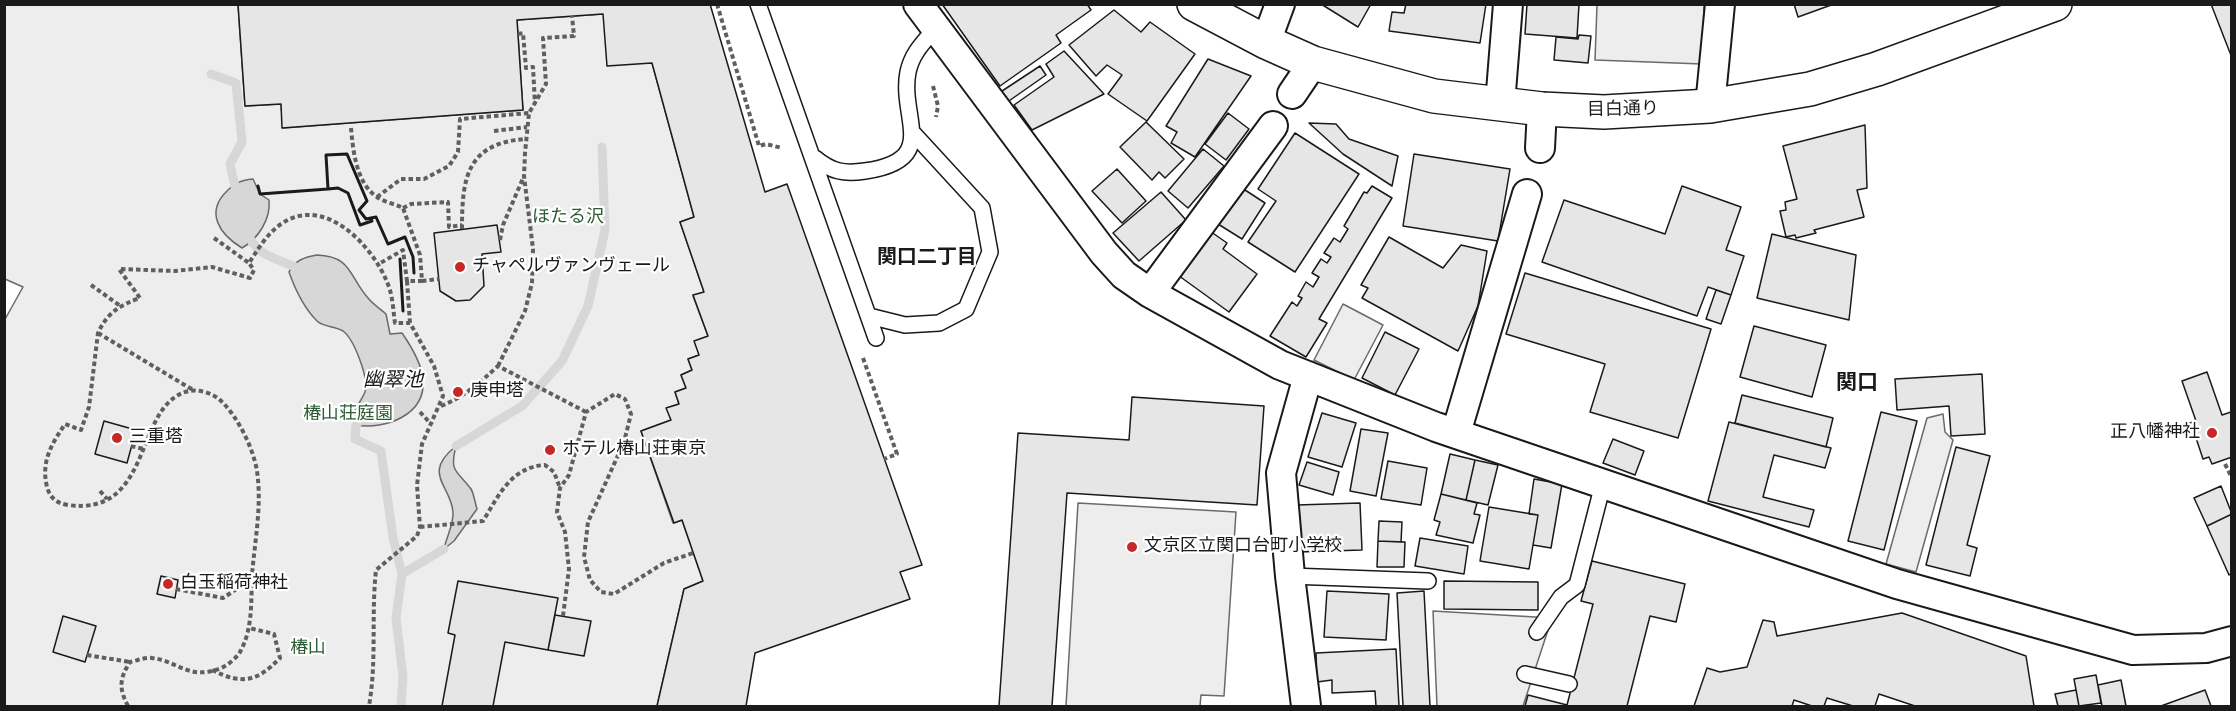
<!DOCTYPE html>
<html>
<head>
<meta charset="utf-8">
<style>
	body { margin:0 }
	#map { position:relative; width:2236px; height:711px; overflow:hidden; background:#fff; font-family:Jost,sans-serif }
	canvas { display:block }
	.frame { position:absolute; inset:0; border:6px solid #1a1a1a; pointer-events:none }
</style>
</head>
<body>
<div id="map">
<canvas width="2236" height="711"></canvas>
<div class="frame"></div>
</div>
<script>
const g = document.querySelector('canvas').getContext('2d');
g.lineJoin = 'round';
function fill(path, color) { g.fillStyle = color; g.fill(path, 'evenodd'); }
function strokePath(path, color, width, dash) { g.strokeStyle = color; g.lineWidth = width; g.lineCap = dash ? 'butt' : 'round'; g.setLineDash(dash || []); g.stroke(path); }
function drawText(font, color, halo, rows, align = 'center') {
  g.font = font + ' Jost,"Noto Sans JP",sans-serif'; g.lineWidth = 4.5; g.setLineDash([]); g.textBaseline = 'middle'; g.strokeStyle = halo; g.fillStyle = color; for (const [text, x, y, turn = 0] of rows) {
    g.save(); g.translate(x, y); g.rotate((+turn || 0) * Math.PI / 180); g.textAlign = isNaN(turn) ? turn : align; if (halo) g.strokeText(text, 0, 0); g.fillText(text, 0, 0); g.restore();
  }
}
const built = new Path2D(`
	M 4,5 L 238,5 L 245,106 L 281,104 L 283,128 L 523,110 L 517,20 L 603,14 L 652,63 L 694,217 L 680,222 L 704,292 L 693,296 L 708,336 L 699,355 L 688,359 L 692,370 L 681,375 L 686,388 L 675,392 L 679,404 L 667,408 L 671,420 L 641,431 L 673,523 L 682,520 L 703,581 L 684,589 L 657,706 L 5,706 L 4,321 L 23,287 L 5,279 Z
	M 1597,5 L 1704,5 L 1702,64 L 1595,60 Z
	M 1343,304 L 1383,325 L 1354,380 L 1314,360 Z
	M 1943,414 L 1945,432 L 1953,440 L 1916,572 L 1886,564 L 1927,418 Z
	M 1078,503 L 1236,512 L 1224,696 L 1201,695 L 1200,706 L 1066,706 Z
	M 1433,611 L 1552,618 L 1523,706 L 1437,706 Z`);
fill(built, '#ededed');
strokePath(built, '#6a6a6a', 1.5);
const water = new Path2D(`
	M 253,179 L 260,194 L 269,200 C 271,219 258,239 242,248 C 219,234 205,212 227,191 C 235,183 241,180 253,179 Z
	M 317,255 C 352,256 349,277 368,298 C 373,304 380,309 386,314 L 390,334 L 402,333 C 411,346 422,364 423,380 C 426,415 385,430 356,425 L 352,417 C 355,407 362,400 365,392 C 369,378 354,339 343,331 C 335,326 323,327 317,321 C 304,308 295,289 289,272 C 295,260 305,257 317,255 Z
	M 456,446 C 449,473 457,470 471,489 C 474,494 475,503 477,509 L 454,541 L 444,549 C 446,538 454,524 453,512 C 451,485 421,474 456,446 Z`);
fill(water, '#d7d7d7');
strokePath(water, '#6a6a6a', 1.5);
strokePath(new Path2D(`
	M 211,74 L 236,83 L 242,142 L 230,164 L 237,195
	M 247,231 C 255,258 280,258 301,270
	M 364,416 L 356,425 L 355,439 L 381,451 L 393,538 L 402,574 L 396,618 L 403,677 L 401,706
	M 456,446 L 522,406 L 562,361 L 588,306 L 605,230 L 602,147
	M 402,574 L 444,549`), '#d7d7d7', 9);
const building = new Path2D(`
	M 238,4 L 710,4 L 765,192 L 787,184 L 922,565 L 900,572 L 910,599 L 755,653 L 746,706 L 657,706 L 684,589 L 703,581 L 682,520 L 674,523 L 641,431 L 671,420 L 666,408 L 679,404 L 675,392 L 686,388 L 681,375 L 692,370 L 688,359 L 699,355 L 694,341 L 708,336 L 693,295 L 704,292 L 680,222 L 694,217 L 652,63 L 607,66 L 603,14 L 517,20 L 523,110 L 282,128 L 281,104 L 245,106 Z
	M 942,4 L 1087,4 L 1091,10 L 1056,35 L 1061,43 L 1000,86 Z
	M 1321,4 L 1371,4 L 1358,27 Z
	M 1406,4 L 1486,4 L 1480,43 L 1389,31 L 1392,12 L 1404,13 Z
	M 1527,4 L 1579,4 L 1577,38 L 1525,34 Z
	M 1794,4 L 1834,4 L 1798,17 Z
	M 2211,4 L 2232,4 L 2232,58 Z
	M 1114,10 L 1141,32 L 1150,22 L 1195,54 L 1147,121 L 1108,94 L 1122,75 L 1107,65 L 1096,76 L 1069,45 Z
	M 1579,35 L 1591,36 L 1588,63 L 1554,60 L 1556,37 L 1578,39 Z
	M 1064,51 L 1104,94 L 1032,130 L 1014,105 L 1054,77 L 1046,64 Z
	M 1208,59 L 1251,76 L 1195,157 L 1171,143 L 1177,132 L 1166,126 Z
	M 1040,66 L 1046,75 L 1006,103 L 999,93 Z
	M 1228,113 L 1249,129 L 1226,160 L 1205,144 Z
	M 1146,122 L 1184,159 L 1165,178 L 1159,172 L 1152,180 L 1120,147 Z
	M 1309,123 L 1336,124 L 1349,139 L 1398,156 L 1392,186 L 1343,154 Z
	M 1865,125 L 1867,188 L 1857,190 L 1864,217 L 1814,230 L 1816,233 L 1796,238 L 1795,235 L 1786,237 L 1780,211 L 1786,210 L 1785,202 L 1797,199 L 1783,146 Z
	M 1295,133 L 1359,174 L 1295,272 L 1248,242 L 1276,201 L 1258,189 Z
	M 1203,149 L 1224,166 L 1188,208 L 1168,191 Z
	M 1414,154 L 1510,169 L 1498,241 L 1403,226 Z
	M 1117,169 L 1146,201 L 1122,223 L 1092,191 Z
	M 1372,186 L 1392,198 L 1319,319 L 1327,323 L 1306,357 L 1270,336 L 1292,302 L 1297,306 L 1302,298 L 1298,296 L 1306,282 L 1313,287 L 1319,277 L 1312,273 L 1321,259 L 1327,263 L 1331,257 L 1324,253 L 1334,238 L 1340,242 L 1348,229 L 1344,226 L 1364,192 L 1367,193 Z
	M 1682,186 L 1741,207 L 1726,250 L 1744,256 L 1731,295 L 1708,287 L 1697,316 L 1542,262 L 1564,200 L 1665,234 Z
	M 1242,188 L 1265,203 L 1242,239 L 1218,224 Z
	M 1161,192 L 1186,220 L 1139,261 L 1113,233 Z
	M 497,225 L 501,252 L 482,254 L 484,286 L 470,300 L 456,301 L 440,291 L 434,233 Z
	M 1207,229 L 1227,243 L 1223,249 L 1257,274 L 1229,312 L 1175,273 Z
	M 1772,234 L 1856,255 L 1849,320 L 1757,298 Z
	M 1389,237 L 1443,268 L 1461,245 L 1487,251 L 1478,306 L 1458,351 L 1362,298 L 1368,288 L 1361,285 Z
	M 1525,273 L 1711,329 L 1678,438 L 1590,412 L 1605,364 L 1506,334 Z
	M 1716,290 L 1731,295 L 1721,324 L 1706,319 Z
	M 1754,326 L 1826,345 L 1812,397 L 1740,377 Z
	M 1385,332 L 1419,349 L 1395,395 L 1362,378 Z
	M 2207,372 L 2222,415 L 2231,412 L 2232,415 L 2232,457 L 2212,464 L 2209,457 L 2203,459 L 2195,435 L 2189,437 L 2184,425 L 2196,421 L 2182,381 Z
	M 1982,374 L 1985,434 L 1951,436 L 1949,406 L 1897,410 L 1895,379 Z
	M 1742,395 L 1833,418 L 1826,447 L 1735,423 Z
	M 1132,397 L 1264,406 L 1257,505 L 1067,493 L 1052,706 L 999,706 L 1018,433 L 1129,440 Z
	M 1881,412 L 1917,421 L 1884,550 L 1848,541 Z
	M 1322,413 L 1356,423 L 1342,467 L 1308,457 Z
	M 104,421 L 136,430 L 127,463 L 95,454 Z
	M 1729,422 L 1831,448 L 1825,468 L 1774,455 L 1763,497 L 1814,510 L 1809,527 L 1708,501 Z
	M 1361,429 L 1388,433 L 1376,496 L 1350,491 Z
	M 1613,439 L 1644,451 L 1635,475 L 1603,463 Z
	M 1956,447 L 1990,456 L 1967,545 L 1977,548 L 1970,576 L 1926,565 Z
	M 1450,454 L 1475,460 L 1466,500 L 1441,494 Z
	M 1475,460 L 1498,465 L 1488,505 L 1466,500 Z
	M 1388,461 L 1427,468 L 1421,505 L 1381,499 Z
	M 1307,462 L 1339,472 L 1333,495 L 1299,485 Z
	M 1534,479 L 1562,484 L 1551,548 L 1533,545 L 1538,515 L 1529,514 Z
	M 2221,486 L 2232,514 L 2207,526 L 2194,498 Z
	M 1441,494 L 1477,503 L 1474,514 L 1480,515 L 1473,543 L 1436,535 L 1440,522 L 1434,520 Z
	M 1360,503 L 1362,550 L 1298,552 L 1297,505 Z
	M 1489,507 L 1538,515 L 1529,569 L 1480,561 Z
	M 2232,514 L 2232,573 L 2229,575 L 2207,526 Z
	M 1379,521 L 1402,522 L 1401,542 L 1378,541 Z
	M 1420,538 L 1468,546 L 1464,574 L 1415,566 Z
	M 1378,541 L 1405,542 L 1404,567 L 1377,567 Z
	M 1592,561 L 1685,584 L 1676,622 L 1650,616 L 1627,706 L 1525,706 L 1528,695 L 1567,705 L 1593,604 L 1581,601 Z
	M 161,576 L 178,580 L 175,598 L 157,594 Z
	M 458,581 L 558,598 L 548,650 L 505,642 L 493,706 L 442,706 L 455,635 L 448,633 Z
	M 1444,581 L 1538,582 L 1538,610 L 1444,609 Z
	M 1327,591 L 1389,594 L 1386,640 L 1324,637 Z
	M 1424,591 L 1430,706 L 1403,706 L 1397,593 Z
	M 1902,613 L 2026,656 L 2034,706 L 1915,706 L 1879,694 L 1875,706 L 1853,706 L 1827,698 L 1824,706 L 1812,706 L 1794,700 L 1792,706 L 1694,706 L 1707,668 L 1720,672 L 1747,667 L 1763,620 L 1774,622 L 1777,636 Z
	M 555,615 L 591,621 L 584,656 L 548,650 Z
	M 63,616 L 96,626 L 85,662 L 53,652 Z
	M 1396,649 L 1399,706 L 1376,706 L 1375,691 L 1332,693 L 1332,680 L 1317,682 L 1316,653 Z
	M 2096,675 L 2101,703 L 2079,706 L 2074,679 Z
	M 2121,680 L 2126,706 L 2102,706 L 2098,685 Z
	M 2076,690 L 2079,706 L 2058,706 L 2055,694 Z
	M 2205,690 L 2211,706 L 2161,706 Z`);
fill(building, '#e6e6e6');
strokePath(building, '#1a1a1a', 1.5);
const lane = new Path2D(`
	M 758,4 L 876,338
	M 815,158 C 832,172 844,174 865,171 C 941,160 899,118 908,72 C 912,53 923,43 935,29
	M 869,316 L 905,325 L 939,323 L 966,309 L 990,252 L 982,208 L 914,134
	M 1290,576 L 1428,581
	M 1537,632 L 1561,597 L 1577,585 L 1603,484
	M 1525,674 L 1569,684`);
const street = new Path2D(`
	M 918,4 L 1104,253 L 1124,275 L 1150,293 L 1280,365 L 1436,427 L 1897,584 L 2133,650 L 2206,648 L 2232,641
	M 1266,42 L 1280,4
	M 1292,94 L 1313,63
	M 1500,104 L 1508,4
	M 1710,106 L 1720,4
	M 1540,148 L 1542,109
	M 1150,293 L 1273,126
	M 1456,433 L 1527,194
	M 1306,706 L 1290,576 L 1281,473 L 1308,376`);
const primary = new Path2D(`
	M 1194,4 L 1266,42 L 1313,63 L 1434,96 L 1542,109 L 1604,112 L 1710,106 L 1810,89 L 1877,69 L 2055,4`);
strokePath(lane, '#1a1a1a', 18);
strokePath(street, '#1a1a1a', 32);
strokePath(primary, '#1a1a1a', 36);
strokePath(new Path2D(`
	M 717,4 L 759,146 L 766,144 L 782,148
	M 518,34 L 523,33 L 526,68 L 533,67 L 535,104
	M 933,86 L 938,106 L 936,117
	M 351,128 C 353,150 356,183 377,197 C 384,202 395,204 403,208 L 420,255 L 422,281 L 407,281 L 403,250 L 377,265
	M 494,131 L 527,127
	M 377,197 L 401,179 L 424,179 L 449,166 L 458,152 L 460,119 L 529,113
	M 403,208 L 411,204 L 448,202 L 449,227 L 462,225
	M 462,229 C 462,179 466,143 526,139
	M 214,238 L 249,263
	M 500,240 L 503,225 L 524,176
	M 407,281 L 410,323
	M 422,281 L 439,279
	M 91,285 L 119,305
	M 98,333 L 193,390
	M 863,358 L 897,454 L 884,459
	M 498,366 L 525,311 L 532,283 L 533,249 L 524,176 L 525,153 L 529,113 L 546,84 L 543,38 L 574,36 L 572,16
	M 441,406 C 466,396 479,383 498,366 L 586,412
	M 420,412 L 432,425
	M 131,446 L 144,449
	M 2225,464 L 2232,478
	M 100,491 L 107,499
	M 420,527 L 483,521 C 499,495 511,467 545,465 L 554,472 L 560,488
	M 176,589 L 223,598 L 246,583 L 251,574
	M 563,616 L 569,569 L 565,532 L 557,512 L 560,488 L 569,475 L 586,412 L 615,394 L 625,399 L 631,414 L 624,442 L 588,522 L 584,557 L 590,580 L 601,592 L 614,594 L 664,563 L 693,553
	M 87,655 L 130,662
	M 212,670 C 242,685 257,682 280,658 L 274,634 L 249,628
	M 128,706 C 119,689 119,679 130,662 C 136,661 145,657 152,658 C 178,661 189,681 221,668 C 227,666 239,656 241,650 C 253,628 251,599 252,575 C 255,539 262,506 257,471 C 253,447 237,415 219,399 C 211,393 199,389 189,391 C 133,403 155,517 68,505 C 54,503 48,495 46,482 C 42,459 53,442 65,424 L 81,430 L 89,407 L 98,333 C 107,313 120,305 140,298 L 119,269 L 175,271 L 212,267 L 250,278 L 254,270 L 249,263 C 258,249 267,234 281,224 C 324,194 372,245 387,282 C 393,295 393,310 395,323 L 410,323 L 434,366 L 443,396 L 422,444 L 417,485 L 420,527 L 417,536 L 376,570 C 371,616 377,661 369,706`), '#5f5f5f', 4, [4.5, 3]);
strokePath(lane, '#fff', 15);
strokePath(street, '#fff', 28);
strokePath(primary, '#fff', 33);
strokePath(new Path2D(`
	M 258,186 L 260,194 L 328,189 L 326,155 L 347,154 L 367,201 L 359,210 L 366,219 L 376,217 L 388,244 L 405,237 L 413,257 L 414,273
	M 328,189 L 338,188 L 348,193 L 360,225 L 372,221 L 371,219
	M 400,259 L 403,311`), '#1a1a1a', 3);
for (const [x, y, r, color] of [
	[460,267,6,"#c62828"],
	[458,392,6,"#c62828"],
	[2212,433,6,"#c62828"],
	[117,438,6,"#c62828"],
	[550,450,6,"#c62828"],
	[1132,547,6,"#c62828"],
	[168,584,6,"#c62828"]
]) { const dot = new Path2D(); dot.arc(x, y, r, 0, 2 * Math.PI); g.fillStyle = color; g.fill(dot); strokePath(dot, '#fff', 2); }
drawText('18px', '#1a1a1a', '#fff', [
	["目白通り",1623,110,-1]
]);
drawText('18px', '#2b5a34', '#fff', [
	["ほたる沢",568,218],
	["椿山荘庭園",348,415],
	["椿山",308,649]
]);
drawText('18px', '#1a1a1a', '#fff', [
	["チャペルヴァンヴェール",472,267],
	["庚申塔",470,392],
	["正八幡神社",2200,433,"right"],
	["三重塔",129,438],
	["ホテル椿山荘東京",562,450],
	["文京区立関口台町小学校",1144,547],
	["白玉稲荷神社",180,584]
], 'left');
drawText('bold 20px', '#1a1a1a', '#fff', [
	["関口二丁目",927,258]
]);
drawText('italic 20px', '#1a1a1a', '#fff', [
	["幽翠池",393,381]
]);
drawText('bold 21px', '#1a1a1a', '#fff', [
	["関口",1857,384]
]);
</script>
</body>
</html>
